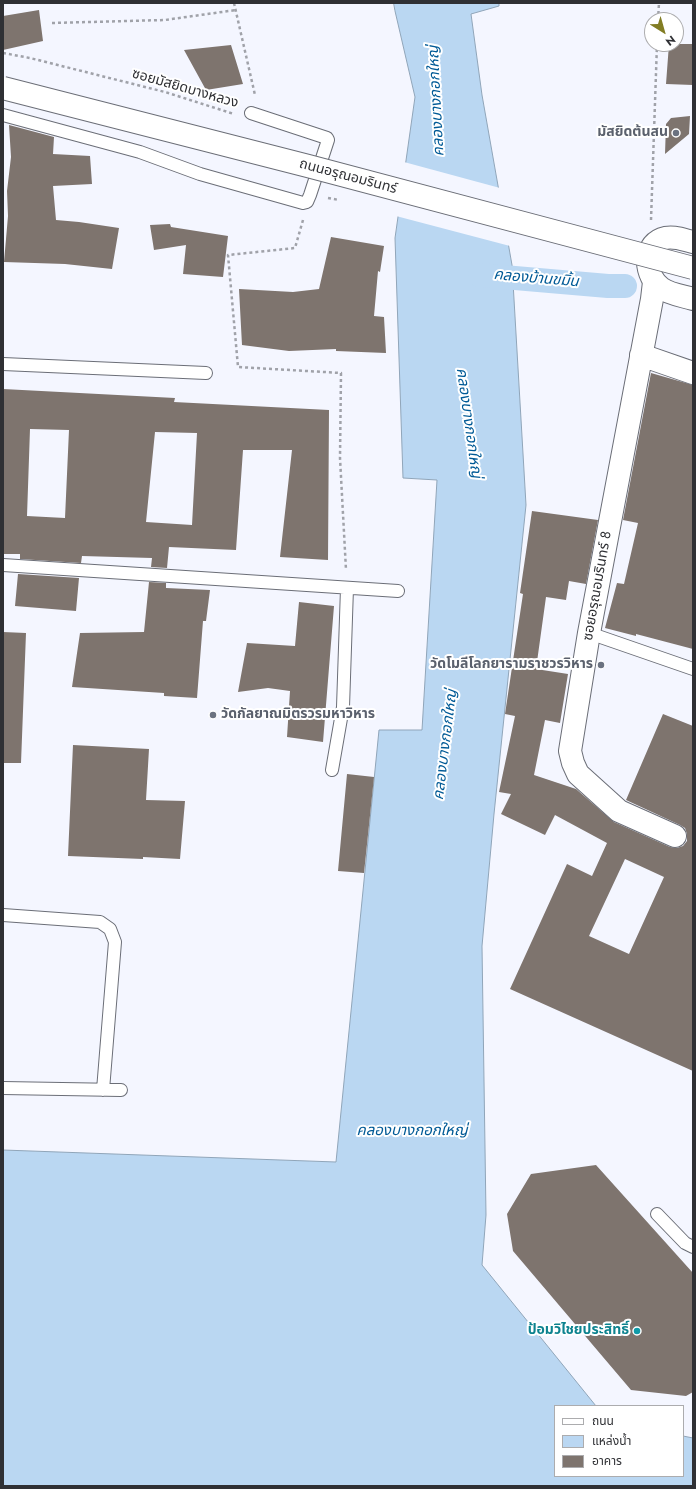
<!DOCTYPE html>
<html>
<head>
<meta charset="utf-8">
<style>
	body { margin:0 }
	#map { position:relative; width:696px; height:1489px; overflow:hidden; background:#f4f6ff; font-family:Jost,"Noto Sans Thai",sans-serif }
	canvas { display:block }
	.frame { position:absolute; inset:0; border:4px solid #2f3034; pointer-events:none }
	.legend { position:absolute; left:554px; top:1405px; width:130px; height:72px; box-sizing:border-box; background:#fff; border:1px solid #acacae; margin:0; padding:5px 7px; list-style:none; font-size:12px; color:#2f3034 }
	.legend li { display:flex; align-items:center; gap:8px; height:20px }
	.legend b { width:20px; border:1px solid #acacae }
	.north { position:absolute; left:644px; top:12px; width:40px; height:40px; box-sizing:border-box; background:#fff; border:1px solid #acacae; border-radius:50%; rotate:143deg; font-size:11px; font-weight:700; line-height:16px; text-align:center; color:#2f3034 }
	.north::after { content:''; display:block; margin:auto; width:14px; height:18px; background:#827d24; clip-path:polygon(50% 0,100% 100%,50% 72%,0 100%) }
</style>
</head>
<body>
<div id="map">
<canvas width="696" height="1489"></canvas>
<div class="frame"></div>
<ul class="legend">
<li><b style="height:5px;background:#fff"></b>ถนน</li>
<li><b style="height:11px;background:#bad7f2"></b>แหล่งน้ำ</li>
<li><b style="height:11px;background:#7e746e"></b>อาคาร</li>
</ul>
<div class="north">N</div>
</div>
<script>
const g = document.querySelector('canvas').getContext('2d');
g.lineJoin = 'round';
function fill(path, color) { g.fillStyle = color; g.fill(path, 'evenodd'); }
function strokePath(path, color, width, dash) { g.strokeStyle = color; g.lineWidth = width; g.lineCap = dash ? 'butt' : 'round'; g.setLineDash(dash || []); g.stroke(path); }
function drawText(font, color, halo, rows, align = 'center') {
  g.font = font + ' Jost,"Noto Sans Thai",sans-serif'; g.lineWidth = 4; g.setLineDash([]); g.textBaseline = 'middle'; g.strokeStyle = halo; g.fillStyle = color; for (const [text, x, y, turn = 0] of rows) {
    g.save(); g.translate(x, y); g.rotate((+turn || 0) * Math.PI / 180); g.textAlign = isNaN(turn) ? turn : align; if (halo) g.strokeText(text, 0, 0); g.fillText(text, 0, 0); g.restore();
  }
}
const water = new Path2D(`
	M 394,3 L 499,3 L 499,6 L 471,14 L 482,95 L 512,265 L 526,505 L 494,814 L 482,946 L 486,1215 L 482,1265 L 596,1406 L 555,1406 L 555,1476 L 683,1476 L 683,1436 L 693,1438 L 693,1486 L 3,1486 L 3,1150 L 336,1162 L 379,730 L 422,730 L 437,480 L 403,478 L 395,238 L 415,97 L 395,11 Z`);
fill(water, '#bad7f2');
strokePath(water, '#90a5b9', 1);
fill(new Path2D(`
	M 404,162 L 500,188 L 510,246 L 396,216 Z`), '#f4f6ff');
strokePath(new Path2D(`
	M 480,275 L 608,286 L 625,286`), '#bad7f2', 24);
fill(new Path2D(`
	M 39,10 L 43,41 L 3,50 L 3,16 Z
	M 669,44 L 693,44 L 693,85 L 666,84 Z
	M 231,45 L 243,84 L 206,90 L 184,50 Z
	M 690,116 L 689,134 L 665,154 L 666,124 L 671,118 Z
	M 9,125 L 54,137 L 53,154 L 90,156 L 92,184 L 53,186 L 56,220 L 79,222 L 119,228 L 112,269 L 65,264 L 4,262 L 8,216 L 7,191 L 11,157 Z
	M 170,224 L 171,227 L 228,236 L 223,277 L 183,274 L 186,245 L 154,250 L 150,225 Z
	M 331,237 L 384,246 L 380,272 L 378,271 L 374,316 L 384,317 L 386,353 L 336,351 L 336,349 L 289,351 L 242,345 L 239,289 L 293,292 L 319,289 Z
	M 651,373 L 693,385 L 693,649 L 636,634 L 636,636 L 605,628 L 617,583 L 624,584 L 638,523 L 623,520 Z
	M 3,389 L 175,398 L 174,402 L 329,410 L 328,560 L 280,557 L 292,450 L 243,450 L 236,550 L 169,547 L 167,568 L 151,567 L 152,558 L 82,556 L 81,563 L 20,559 L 20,554 L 3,554 ZM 30,429 L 69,430 L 65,518 L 27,516 ZM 155,432 L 197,433 L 192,525 L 146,522 Z
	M 532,511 L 598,520 L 586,584 L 569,581 L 566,600 L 546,597 L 536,669 L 568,674 L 560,723 L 545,720 L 534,775 L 576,789 L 614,822 L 670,847 L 677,848 L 683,846 L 687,841 L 687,834 L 685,828 L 680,825 L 626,800 L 663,714 L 693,726 L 693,1071 L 510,989 L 567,864 L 592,876 L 607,843 L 555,815 L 545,835 L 501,814 L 511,794 L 499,792 L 515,716 L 505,714 L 523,594 L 520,593 ZM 625,859 L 664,877 L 629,954 L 589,936 Z
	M 18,574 L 79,578 L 76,611 L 15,606 Z
	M 149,582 L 166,583 L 166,588 L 210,590 L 206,621 L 203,621 L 197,698 L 164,696 L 164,693 L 72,687 L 80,633 L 144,632 Z
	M 299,602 L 334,606 L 323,742 L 287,737 L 290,691 L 268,688 L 238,692 L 247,643 L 295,646 Z
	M 3,632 L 26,633 L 21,763 L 3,763 Z
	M 73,745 L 149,749 L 146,800 L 185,801 L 180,859 L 143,857 L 143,859 L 68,856 Z
	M 347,774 L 374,777 L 364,873 L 338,871 Z
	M 596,1165 L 693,1273 L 693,1392 L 686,1396 L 631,1390 L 513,1251 L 507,1214 L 531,1174 Z`), '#7e746e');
const lane = new Path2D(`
	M 3,115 L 140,152 L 200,174 L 303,203 L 307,202 L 310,195 L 328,140 L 327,138 L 251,113
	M 3,364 L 206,373
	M 3,565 L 398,591
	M 589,633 L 693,669
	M 332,770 L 343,707 L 347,588
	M 3,915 L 100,922 L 110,929 L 115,942 L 103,1090
	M 3,1088 L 121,1090
	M 657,1214 L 685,1243 L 693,1247`);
const street = new Path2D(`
	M 654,282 L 652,299 L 589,633 L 570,751 L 573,763 L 578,774 L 619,811 L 675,836
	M 641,355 L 693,373`);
const secondary = new Path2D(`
	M 693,242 C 684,240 672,235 662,239 C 642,247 645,276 661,288 C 669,294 683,296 693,299`);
strokePath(lane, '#6b6e77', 14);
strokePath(street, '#6b6e77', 24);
strokePath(secondary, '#6b6e77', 24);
strokePath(new Path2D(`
	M 234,3 L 255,95
	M 658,20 L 659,3
	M 52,23 L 165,20 L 236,10
	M 3,53 L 30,58 L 165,92 L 234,114
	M 328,198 L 339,200
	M 303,220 L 295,248 L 228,255 L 238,367 L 341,373 L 340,458 L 346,570
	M 651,220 L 657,44`), '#a0a2a9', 2.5, [3, 3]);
strokePath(lane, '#fff', 12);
strokePath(street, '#fff', 22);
strokePath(secondary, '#fff', 22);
const secondaryBridge = new Path2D(`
	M 3,88 L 308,166 L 693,268`);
strokePath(secondaryBridge, '#6b6e77', 24, []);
strokePath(secondaryBridge, '#fff', 22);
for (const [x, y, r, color] of [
	[676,133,4,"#6b7280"],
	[601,665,4,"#6b7280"],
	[213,715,4,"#6b7280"],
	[637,1331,4,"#0f9aa8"]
]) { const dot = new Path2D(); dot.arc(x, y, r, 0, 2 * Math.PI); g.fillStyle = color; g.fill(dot); strokePath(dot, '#fff', 1.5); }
drawText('14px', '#2f3034', '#fff', [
	["ซอยมัสยิดบางหลวง",185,89,16],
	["ถนนอรุณอมรินทร์",348,177,15],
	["ซอยอรุณอมรินทร์ 8",598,586,-80]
]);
drawText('bold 14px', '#5b616d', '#fff', [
	["มัสยิดต้นสน",668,133],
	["วัดโมลีโลกยารามราชวรวิหาร",593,665],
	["วัดกัลยาณมิตรวรมหาวิหาร",221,715,"left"]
], 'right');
drawText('bold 14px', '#0d838f', '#fff', [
	["ป้อมวิไชยประสิทธิ์",629,1331]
], 'right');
drawText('italic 15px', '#005a96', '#fff', [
	["คลองบางกอกใหญ่",437,101,-93],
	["คลองบ้านขมิ้น",536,279,5],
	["คลองบางกอกใหญ่",468,423,82],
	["คลองบางกอกใหญ่",446,745,-83],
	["คลองบางกอกใหญ่",412,1131]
]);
</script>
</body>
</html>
